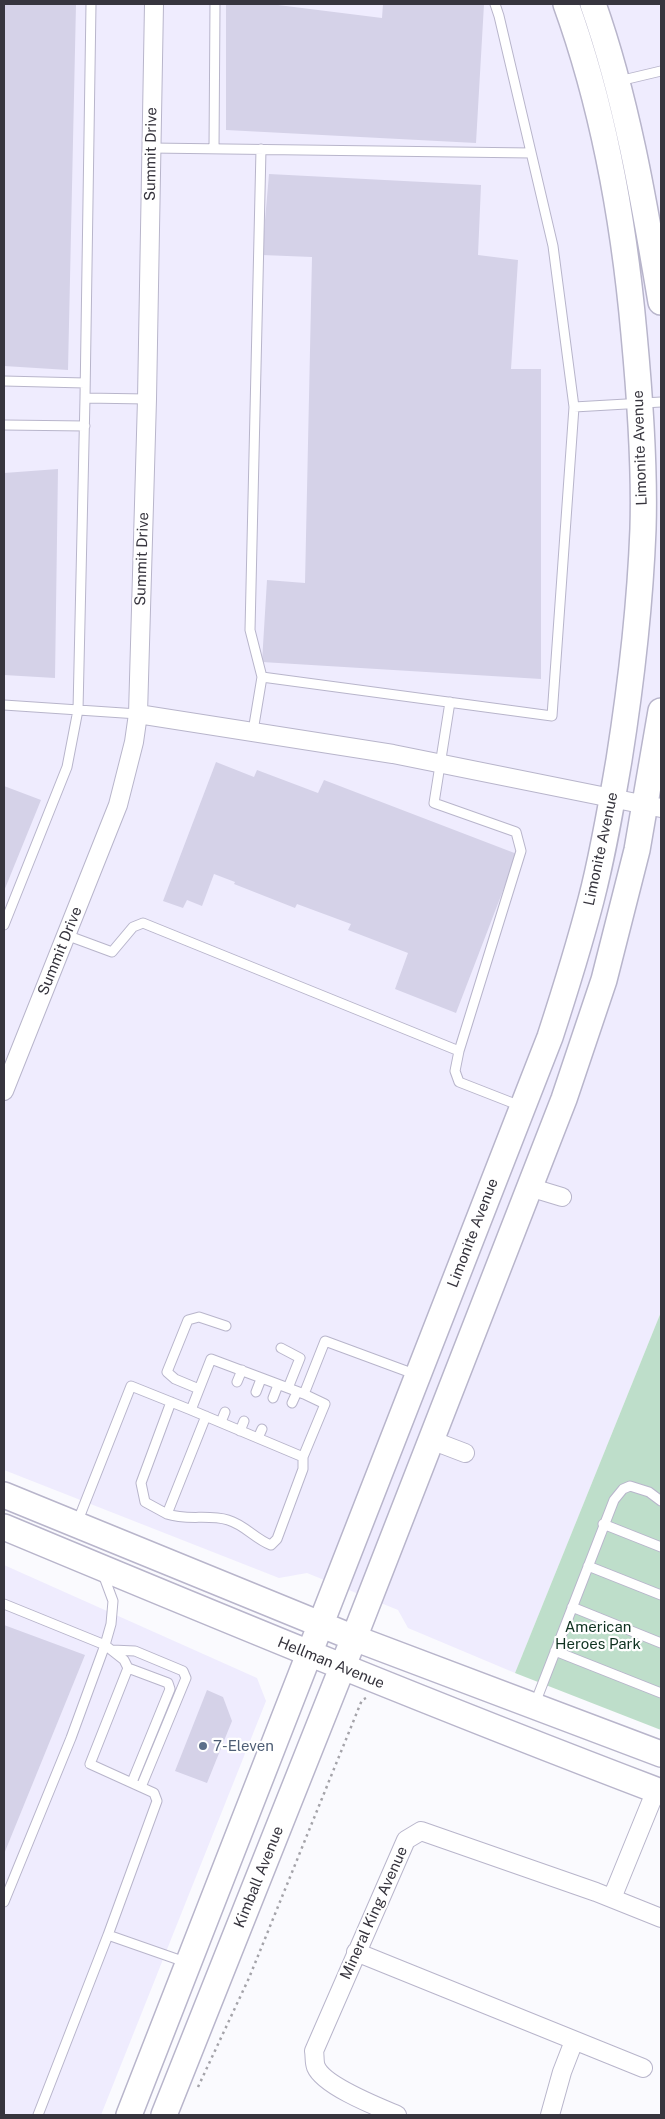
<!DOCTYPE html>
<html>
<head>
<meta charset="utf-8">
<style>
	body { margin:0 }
	#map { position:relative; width:665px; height:2119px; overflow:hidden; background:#fafafe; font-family:"Public Sans",sans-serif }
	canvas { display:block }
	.frame { position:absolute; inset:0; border:5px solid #37353e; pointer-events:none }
</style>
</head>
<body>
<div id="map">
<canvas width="665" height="2119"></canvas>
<div class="frame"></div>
</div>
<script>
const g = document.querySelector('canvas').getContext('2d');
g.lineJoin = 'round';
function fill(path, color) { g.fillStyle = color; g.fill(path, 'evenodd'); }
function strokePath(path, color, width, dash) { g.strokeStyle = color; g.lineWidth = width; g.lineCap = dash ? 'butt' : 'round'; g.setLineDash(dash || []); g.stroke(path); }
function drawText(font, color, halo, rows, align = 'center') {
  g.font = font + ' "Public Sans",sans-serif'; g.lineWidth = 4.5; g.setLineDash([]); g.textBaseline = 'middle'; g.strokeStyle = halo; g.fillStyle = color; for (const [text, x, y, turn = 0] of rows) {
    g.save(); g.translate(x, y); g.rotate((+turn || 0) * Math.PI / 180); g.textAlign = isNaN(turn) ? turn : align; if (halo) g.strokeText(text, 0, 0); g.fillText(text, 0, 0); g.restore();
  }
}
fill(new Path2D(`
	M 4,4 L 661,4 L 661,1312 L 515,1673 L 408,1628 L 398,1610 L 307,1573 L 279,1578 L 4,1470 Z
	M 4,1565 L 257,1678 L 266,1701 L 101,2115 L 4,2115 Z`), '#efecfe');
fill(new Path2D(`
	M 661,1312 L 661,1730 L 515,1673 Z`), '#bedeca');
fill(new Path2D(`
	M 4,4 L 76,4 L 68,370 L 4,366 Z
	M 226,4 L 270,4 L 382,18 L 383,4 L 484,4 L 476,143 L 226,130 Z
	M 269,174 L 481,185 L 478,255 L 518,260 L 511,369 L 541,369 L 541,679 L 262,662 L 267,580 L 305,583 L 312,257 L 262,255 Z
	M 58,469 L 55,678 L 4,675 L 4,473 Z
	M 216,762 L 254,777 L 257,770 L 318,793 L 324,780 L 517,854 L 456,1013 L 395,989 L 408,953 L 348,930 L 351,924 L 297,904 L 295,908 L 234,884 L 235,882 L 214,874 L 202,906 L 187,900 L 183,908 L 163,901 Z
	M 4,786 L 41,800 L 4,891 Z
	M 4,1625 L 85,1655 L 4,1854 Z
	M 207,1690 L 223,1697 L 232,1721 L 207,1783 L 175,1771 Z`), '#d5d2e8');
const service = new Path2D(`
	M 495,4 L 499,16 L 553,246 L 574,407 L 661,402
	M 619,81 L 661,71
	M 151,148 L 531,153
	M 214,149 L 215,4
	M 4,381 L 85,383
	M 85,398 L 91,4
	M 4,425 L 85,426
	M 262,677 L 552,716 L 574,407
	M 4,705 L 138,714
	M 253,731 L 262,677 L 250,630 L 261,149
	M 4,925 L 67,767 L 78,710 L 85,398 L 147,399
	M 66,935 L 112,952 L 133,927 L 143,923 L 459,1051 L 521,851 L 516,832 L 434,803 L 450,702
	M 459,1051 L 455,1071 L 459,1082 L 523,1107
	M 281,1348 L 300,1358 L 288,1388
	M 237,1382 L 242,1370
	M 199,1389 L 175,1379 L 167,1372 L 188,1320 L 199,1317 L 226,1326
	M 256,1392 L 261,1379
	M 273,1398 L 278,1385
	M 171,1402 L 141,1483 L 145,1502 L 167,1514 L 206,1416
	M 292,1403 L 297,1392
	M 191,1410 L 303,1457 L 325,1404 L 304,1394
	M 221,1422 L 225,1412
	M 240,1431 L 244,1421
	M 258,1438 L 262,1429
	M 167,1514 C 187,1521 208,1514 228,1520 C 245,1525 255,1539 271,1545 L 277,1539 L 303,1469 L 303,1457
	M 77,1523 L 131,1386 L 191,1410 L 211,1359 L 304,1394 L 325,1341 L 417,1375
	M 603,1524 L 661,1547
	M 588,1566 L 661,1595
	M 103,1574 L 113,1601 L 111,1624 L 105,1645 L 124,1660 L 128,1668 L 168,1683 L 170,1689 L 132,1782
	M 4,1604 L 105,1645 L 71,1738 L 4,1902
	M 572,1607 L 661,1643
	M 112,1650 L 135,1651 L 183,1671 L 186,1678 L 141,1787
	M 555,1651 L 661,1693
	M 534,1706 L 614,1500 L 623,1489 L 630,1486 L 649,1492 L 661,1501
	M 108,1935 L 157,1801 L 154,1793 L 90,1764 L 128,1668
	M 38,2115 L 108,1935 L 188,1963`);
const minor = new Path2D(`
	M 138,714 L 393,754 L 661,808
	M 4,1091 L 118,805 L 134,742 L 138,714 L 147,399 L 154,4
	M 529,1187 L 562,1197
	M 431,1440 L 465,1453
	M 612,1898 L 656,1790
	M 356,1952 L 643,2068
	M 397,2115 C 378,2107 324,2086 316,2067 C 314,2062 315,2056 314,2051 L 406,1840 L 421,1831 L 596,1892 L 661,1918
	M 550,2115 L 562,2072 L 574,2041`);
const secondary = new Path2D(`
	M 593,4 C 627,100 644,202 661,302
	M 4,1495 L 354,1638 L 661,1754
	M 4,1527 C 222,1618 440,1708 661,1792
	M 129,2115 L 550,1037 C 565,991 579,946 591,900 C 603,854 611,807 619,760 C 631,684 640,607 643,529 C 645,464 640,398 634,334 C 624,222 604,109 566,4
	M 164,2115 L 354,1638 L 564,1099 L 604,980 L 637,850 L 661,711`);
strokePath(service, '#b8b5cb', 11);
strokePath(minor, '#b8b5cb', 20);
strokePath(secondary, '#b8b5cb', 28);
strokePath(new Path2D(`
	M 198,2087 L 249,1978 L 362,1700 L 366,1698`), '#a4a3a9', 2.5, [2.5, 4]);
strokePath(service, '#fff', 9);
strokePath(minor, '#fff', 18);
strokePath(secondary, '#fff', 25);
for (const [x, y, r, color] of [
	[203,1746,5,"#5c6f8a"]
]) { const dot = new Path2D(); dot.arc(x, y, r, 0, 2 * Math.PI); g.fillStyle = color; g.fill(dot); strokePath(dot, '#fff', 2); }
drawText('15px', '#37353e', '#fff', [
	["Summit Drive",151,154,-89],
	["Limonite Avenue",640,448,-92],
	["Summit Drive",142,559,-88],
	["Limonite Avenue",601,849,-78],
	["Summit Drive",60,951,-68],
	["Limonite Avenue",473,1233,-69],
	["Hellman Avenue",331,1663,22],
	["Kimball Avenue",259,1877,-68],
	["Mineral King Avenue",374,1913,-66]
]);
drawText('15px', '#0f3220', '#fff', [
	["American",598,1627],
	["Heroes Park",598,1644]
]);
drawText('15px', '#4e5e75', '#fff', [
	["7-Eleven",213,1746]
], 'left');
</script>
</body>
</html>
